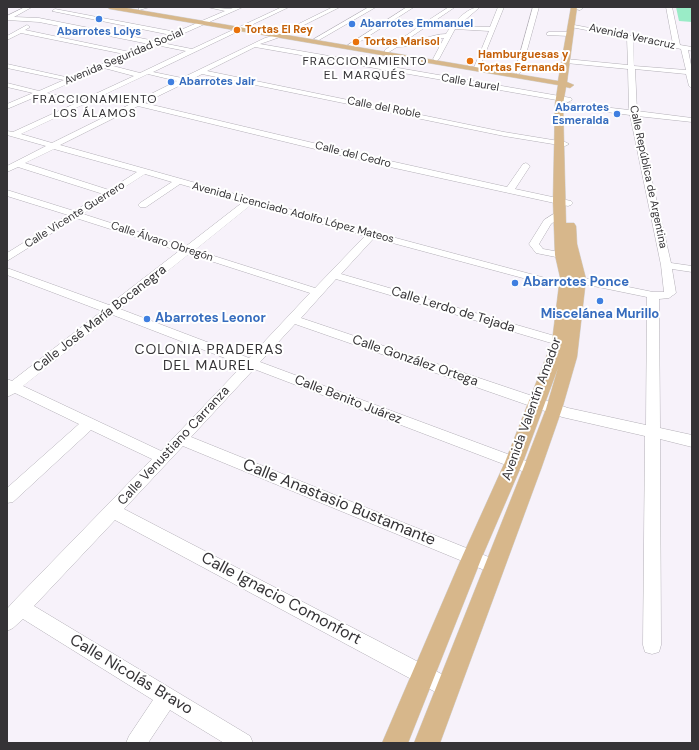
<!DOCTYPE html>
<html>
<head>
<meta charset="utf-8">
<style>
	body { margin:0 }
	#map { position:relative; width:699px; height:750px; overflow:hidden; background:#f7f2fa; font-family:"DM Sans",sans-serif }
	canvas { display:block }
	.frame { position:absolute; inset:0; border:8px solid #353336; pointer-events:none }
</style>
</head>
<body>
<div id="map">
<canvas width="699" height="750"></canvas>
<div class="frame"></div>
</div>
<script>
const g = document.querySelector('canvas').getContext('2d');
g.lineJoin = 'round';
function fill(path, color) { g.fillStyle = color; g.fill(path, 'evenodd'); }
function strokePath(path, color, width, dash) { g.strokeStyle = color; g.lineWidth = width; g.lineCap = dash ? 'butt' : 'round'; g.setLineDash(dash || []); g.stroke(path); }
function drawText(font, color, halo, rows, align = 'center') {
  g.font = font + ' "DM Sans",sans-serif'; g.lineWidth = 4; g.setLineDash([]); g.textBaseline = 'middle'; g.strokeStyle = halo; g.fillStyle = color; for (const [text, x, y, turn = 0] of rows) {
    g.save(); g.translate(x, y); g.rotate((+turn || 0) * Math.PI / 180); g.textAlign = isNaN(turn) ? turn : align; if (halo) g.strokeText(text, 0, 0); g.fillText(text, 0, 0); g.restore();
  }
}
fill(new Path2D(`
	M 676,7 L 692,7 L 692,22 L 679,21 Z`), '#9aecc7');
const minor = new Path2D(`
	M 25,7 L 32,7 L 14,17 L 39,18 L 155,41 L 171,35 L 52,11 L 55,9 L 176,32 L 225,11 L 207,7 L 230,9 L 236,7 L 243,7 L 162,43 L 192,49 L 282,7 L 289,7 L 153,72 L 182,78 L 265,38 L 276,35 L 333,7 L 340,7 L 280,37 L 260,44 L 571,98 L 572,100 L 568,102 L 255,47 L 207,71 L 504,132 L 565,142 L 569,144 L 565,146 L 504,136 L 202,74 L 187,82 L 144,103 L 381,159 L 507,187 L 523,164 L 526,163 L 530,166 L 515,189 L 571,201 L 573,203 L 571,205 L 568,206 L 381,165 L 138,106 L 60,145 L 321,218 L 579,287 L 581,289 L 575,292 L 374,238 L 341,274 L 572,341 L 574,344 L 572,347 L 568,348 L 336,279 L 301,318 L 568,408 L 646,425 L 647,297 L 569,281 L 564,278 L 569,275 L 653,292 L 664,292 L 661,265 L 630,115 L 559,106 L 555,104 L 559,102 L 629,110 L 628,69 L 566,63 L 563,61 L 566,59 L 628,65 L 627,38 L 571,27 L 568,25 L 569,24 L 673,44 L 666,7 L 672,7 L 680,45 L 692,47 L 692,51 L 688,50 L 692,70 L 692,88 L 689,86 L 686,74 L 635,69 L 637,111 L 692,118 L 692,122 L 637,116 L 671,263 L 692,266 L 692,272 L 672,269 L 676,293 L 669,298 L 659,299 L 660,428 L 692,435 L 692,447 L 660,439 L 661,645 L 659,652 L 652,654 L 645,652 L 643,645 L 645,436 L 562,417 L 295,324 L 260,362 L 537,465 L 539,469 L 537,473 L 532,475 L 527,473 L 254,369 L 191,437 L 501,562 L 504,567 L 501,572 L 495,575 L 489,572 L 183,446 L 124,509 L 455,681 L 458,688 L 455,695 L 448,698 L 441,695 L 115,520 L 34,606 L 250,736 L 253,743 L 224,743 L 170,710 L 148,743 L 126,743 L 129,736 L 153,700 L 23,619 L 13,628 L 7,631 L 7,609 L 14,601 L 152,459 L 91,430 L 13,502 L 7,503 L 7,488 L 79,424 L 15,393 L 7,397 L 7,379 L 12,381 L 102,311 L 7,275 L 7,268 L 109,305 L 179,251 L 76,218 L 7,261 L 7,253 L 68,215 L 7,196 L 7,190 L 74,211 L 103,194 L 18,167 L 7,172 L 7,166 L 46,146 L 7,135 L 7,131 L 13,132 L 74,104 L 40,95 L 7,109 L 7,104 L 33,93 L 7,87 L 7,83 L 39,91 L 64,80 L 7,68 L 7,64 L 70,78 L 124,54 L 21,33 L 7,40 L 7,36 L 27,25 L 30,27 L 25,30 L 130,52 L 149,44 L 39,22 L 7,20 L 7,16 ZM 633,39 L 681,49 L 686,70 L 634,66 ZM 156,45 L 186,51 L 140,73 L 109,65 ZM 104,68 L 134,76 L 80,101 L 47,93 ZM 148,74 L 177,81 L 52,143 L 21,134 ZM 54,149 L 137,172 L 109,190 L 25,163 ZM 145,174 L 172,182 L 140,203 L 138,205 L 140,207 L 146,207 L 180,184 L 243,202 L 185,247 L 83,214 ZM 252,204 L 365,236 L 315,288 L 195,250 ZM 189,254 L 310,293 L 249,358 L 120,309 ZM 113,315 L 243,365 L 161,451 L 23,386 Z
	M 142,7 L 150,7 L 139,10 L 139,8 Z
	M 369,7 L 376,7 L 319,40 L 314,39 Z
	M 407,7 L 414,7 L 353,46 L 348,45 Z
	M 449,7 L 455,7 L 402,43 C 418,43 431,34 446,34 C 452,24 467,7 480,7 L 458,26 L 490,27 L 498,7 L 504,7 L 478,71 L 473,70 L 489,31 L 455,29 L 439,59 L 436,61 L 433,59 L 444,38 L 436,38 L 413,46 L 397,47 L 389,52 L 385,52 L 385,50 L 420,26 L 406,26 L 403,24 L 404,23 L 424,23 Z
	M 533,7 L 539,7 L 521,72 L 518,74 L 515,72 Z
	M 568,7 L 582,7 L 583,8 L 580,10 Z
	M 549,32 L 569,32 L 572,34 L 569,36 L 547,35 L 547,33 Z
	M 560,210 L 565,213 L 551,224 L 539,244 L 543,249 L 565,253 L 566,255 L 561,258 L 536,253 L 529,244 L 544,220 Z`);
const major = new Path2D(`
	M 107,7 L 121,7 L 558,81 L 571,7 L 577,7 L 567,82 L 574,85 L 570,88 L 566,87 L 563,104 L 566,223 L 574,223 L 576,226 L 577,244 L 586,279 L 577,357 L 562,409 L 541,469 L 440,743 L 414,743 L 523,469 L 546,409 L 558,368 L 523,462 L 482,557 L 408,743 L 382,743 L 462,557 L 505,462 L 552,342 L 560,277 L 555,255 L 553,201 L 555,104 L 558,85 L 110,9 Z`);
strokePath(minor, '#b3afb7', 1);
strokePath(major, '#d3d2d3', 1);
fill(minor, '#fff');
fill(major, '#d7b78b');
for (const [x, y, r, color] of [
	[99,19,4,"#3f7fe0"],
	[352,24,4,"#3f7fe0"],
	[237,30,4,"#e8710a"],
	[356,42,4,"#e8710a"],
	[470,61,4,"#e8710a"],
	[171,82,4,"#3f7fe0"],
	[617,114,4,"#3f7fe0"],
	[515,283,4,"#3f7fe0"],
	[600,301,4,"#3f7fe0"],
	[147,319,4,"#3f7fe0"]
]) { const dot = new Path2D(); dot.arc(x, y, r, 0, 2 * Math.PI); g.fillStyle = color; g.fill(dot); strokePath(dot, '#fff', 1.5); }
drawText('bold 11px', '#366cbe', '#fff', [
	["Abarrotes Emmanuel",360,24],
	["Abarrotes Lolys",99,32,"center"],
	["Abarrotes Jair",179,82],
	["Abarrotes",609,108,"right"],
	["Esmeralda",609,121,"right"]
], 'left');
drawText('bold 11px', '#c56008', '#fff', [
	["Tortas El Rey",245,30],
	["Tortas Marisol",364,42],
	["Hamburguesas y",478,55],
	["Tortas Fernanda",478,68]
], 'left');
drawText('11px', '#353336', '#fff', [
	["Avenida Veracruz",632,37,12],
	["Avenida Seguridad Social",124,57,-23],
	["Calle Laurel",470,83,10],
	["Calle del Roble",384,108,11],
	["Calle del Cedro",353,155,14],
	["Calle República de Argentina",648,177,78],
	["Avenida Licenciado Adolfo López Mateos",293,213,15],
	["Calle Vicente Guerrero",75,215,-32],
	["Calle Álvaro Obregón",162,242,18]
]);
g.letterSpacing = '1px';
drawText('12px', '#353336', '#fff', [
	["FRACCIONAMIENTO",365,62],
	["EL MARQUÉS",365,76],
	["FRACCIONAMIENTO",95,100],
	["LOS ÁLAMOS",95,114]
]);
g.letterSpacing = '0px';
drawText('bold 13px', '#366cbe', '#fff', [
	["Abarrotes Ponce",523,283],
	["Miscelánea Murillo",600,315,"center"],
	["Abarrotes Leonor",155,319]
], 'left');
drawText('13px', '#353336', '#fff', [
	["Calle Lerdo de Tejada",453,310,17],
	["Calle José María Bocanegra",100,319,-38],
	["Calle González Ortega",415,361,19],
	["Calle Benito Juárez",348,400,21],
	["Avenida Valentín Amador",532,409,-70],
	["Calle Venustiano Carranza",174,446,-47]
]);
g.letterSpacing = '1px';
drawText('14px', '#353336', '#fff', [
	["COLONIA PRADERAS",209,350],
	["DEL MAUREL",209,366]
]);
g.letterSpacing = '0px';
drawText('16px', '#353336', '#fff', [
	["Calle Anastasio Bustamante",339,503,22],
	["Calle Ignacio Comonfort",281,599,28],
	["Calle Nicolás Bravo",131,675,31]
]);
</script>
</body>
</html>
